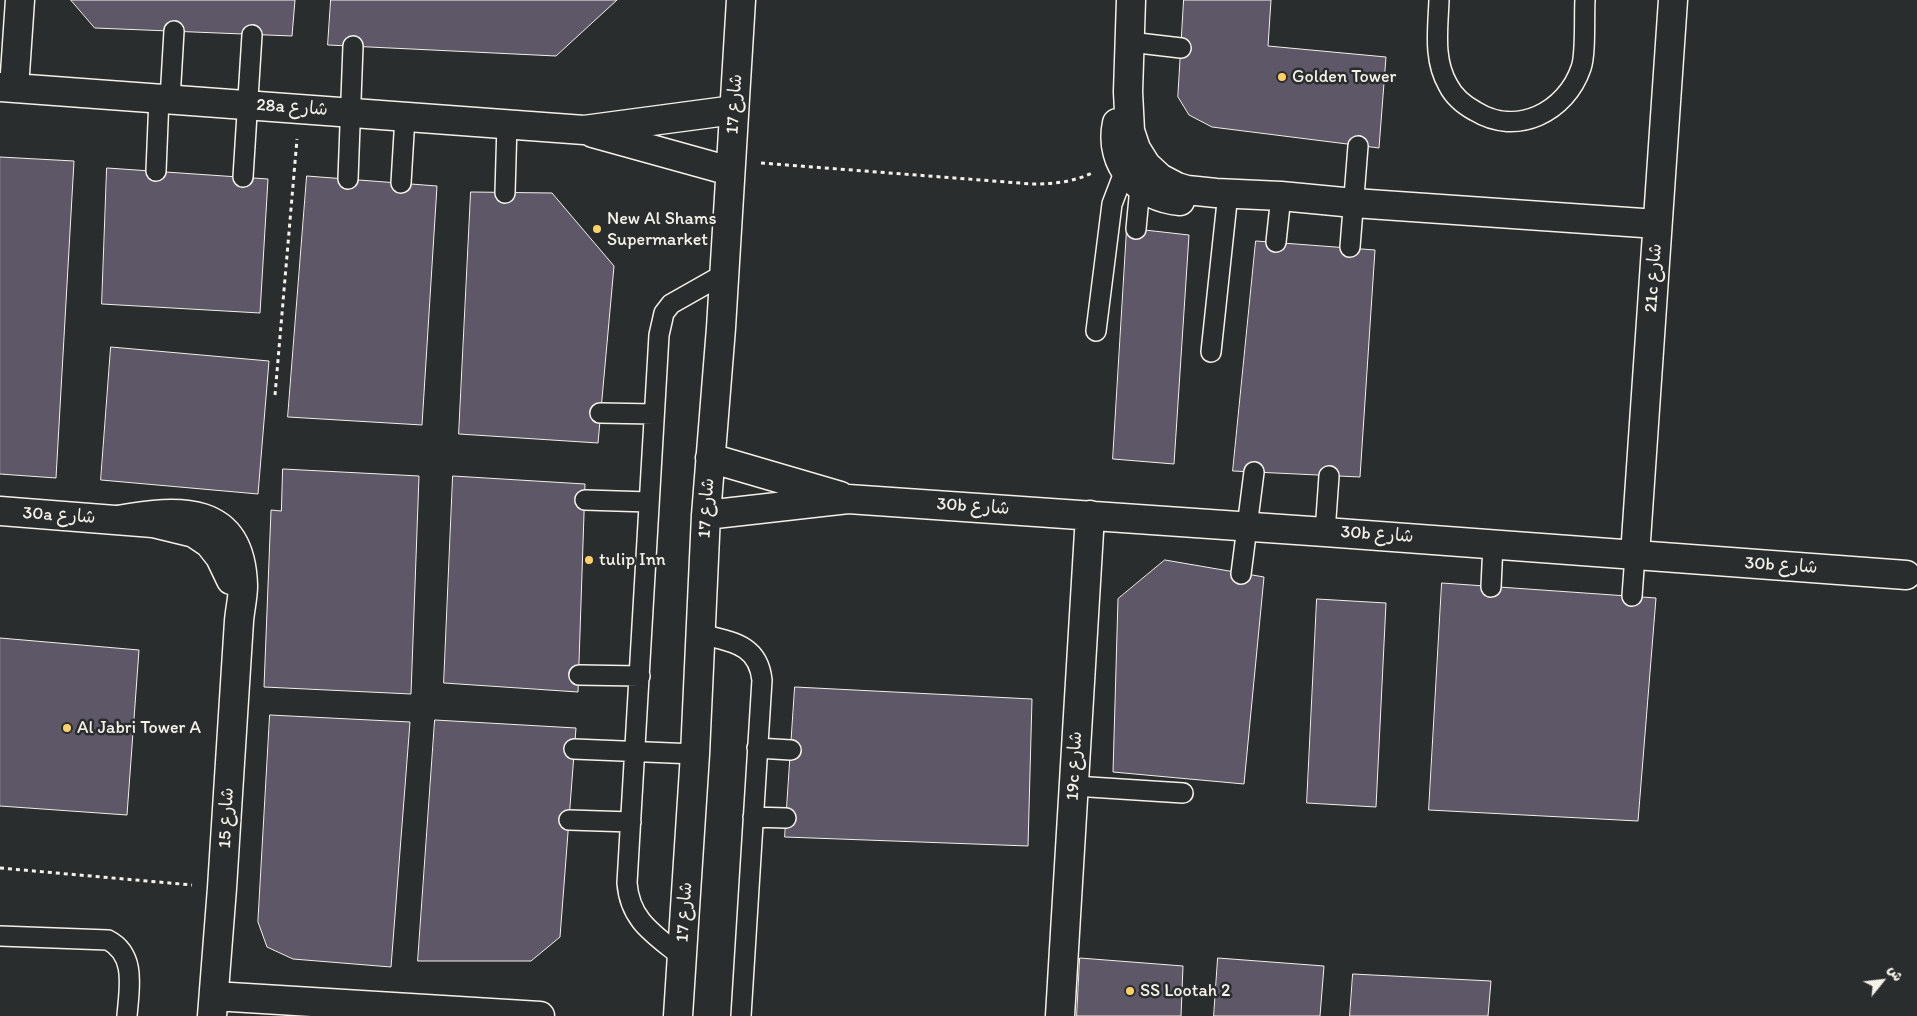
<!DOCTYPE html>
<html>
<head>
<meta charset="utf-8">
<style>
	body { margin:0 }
	#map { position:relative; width:1917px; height:1016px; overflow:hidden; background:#2a2d2e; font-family:Itim,"Playpen Sans Arabic",sans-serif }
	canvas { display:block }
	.north { position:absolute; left:1857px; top:956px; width:50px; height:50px; -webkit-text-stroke:4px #2a2d2e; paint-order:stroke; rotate:61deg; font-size:14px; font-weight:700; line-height:20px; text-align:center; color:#f4f1e8 }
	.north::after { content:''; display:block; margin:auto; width:18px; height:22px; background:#f4f1e8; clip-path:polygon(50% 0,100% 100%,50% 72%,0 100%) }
</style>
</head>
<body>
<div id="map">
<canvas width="1917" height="1016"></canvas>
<div class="north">ش</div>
</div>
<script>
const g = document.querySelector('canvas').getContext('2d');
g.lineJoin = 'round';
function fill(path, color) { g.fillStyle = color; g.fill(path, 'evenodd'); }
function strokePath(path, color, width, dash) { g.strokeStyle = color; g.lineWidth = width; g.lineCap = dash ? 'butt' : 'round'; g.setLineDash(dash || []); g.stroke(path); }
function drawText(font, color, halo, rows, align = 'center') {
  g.font = font + ' Itim,"Playpen Sans Arabic",sans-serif'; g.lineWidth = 5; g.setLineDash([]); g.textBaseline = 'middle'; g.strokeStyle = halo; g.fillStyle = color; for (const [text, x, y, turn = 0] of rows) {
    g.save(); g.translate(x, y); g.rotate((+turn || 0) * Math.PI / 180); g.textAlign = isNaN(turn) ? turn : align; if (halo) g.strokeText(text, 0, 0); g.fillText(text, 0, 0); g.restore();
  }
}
const building = new Path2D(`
	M 71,0 L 295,0 L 292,36 L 95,28 Z
	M 331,0 L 617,0 L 556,56 L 328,45 Z
	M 1184,0 L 1271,0 L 1268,46 L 1386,57 L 1379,148 L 1212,127 L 1189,115 L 1178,97 Z
	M 0,157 L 74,161 L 56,478 L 0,474 Z
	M 107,168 L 268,179 L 260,313 L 102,304 Z
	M 307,176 L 437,186 L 422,425 L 288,417 Z
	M 471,192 L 552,193 L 614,266 L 598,443 L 459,434 Z
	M 1127,228 L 1189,235 L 1174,464 L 1113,459 Z
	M 1256,241 L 1375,250 L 1360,477 L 1233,471 Z
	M 111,347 L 269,361 L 258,494 L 101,480 Z
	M 283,469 L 419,476 L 411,694 L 264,687 L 271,510 L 281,511 Z
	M 453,476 L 585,484 L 578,692 L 444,683 Z
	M 1165,560 L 1264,577 L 1244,784 L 1113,772 L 1118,599 Z
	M 1442,583 L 1656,598 L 1638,821 L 1429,810 Z
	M 1317,599 L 1386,603 L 1376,807 L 1307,803 Z
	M 0,638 L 139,650 L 127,815 L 0,806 Z
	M 795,687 L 1032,699 L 1028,846 L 785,837 Z
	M 270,715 L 410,722 L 391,967 L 293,959 L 267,947 L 258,922 Z
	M 435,720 L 576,728 L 560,937 L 531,961 L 418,961 Z
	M 1080,958 L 1183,966 L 1181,1016 L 1077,1016 Z
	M 1218,958 L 1324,966 L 1320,1016 L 1214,1016 Z
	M 1353,974 L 1491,981 L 1488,1016 L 1350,1016 Z`);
fill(building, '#5e5768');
strokePath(building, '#f4f1e8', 1);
const lane = new Path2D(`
	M 1439,0 C 1438,29 1433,59 1448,85 C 1454,97 1464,105 1475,111 C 1517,137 1566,112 1581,68 C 1586,55 1584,16 1585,0
	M 1130,42 L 1181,48
	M 170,99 L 174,31
	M 156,171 L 159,98
	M 243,177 L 252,35
	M 348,179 L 353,46
	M 401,183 L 405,117
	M 505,193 L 507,124
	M 1136,229 L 1140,187
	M 1276,242 L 1281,196
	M 1350,247 L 1358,146
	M 1096,331 L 1112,204 L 1125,170
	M 1211,352 L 1228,193
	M 600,413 L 654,414
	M 585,500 L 649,502
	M 1325,532 L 1329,476
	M 1241,574 L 1254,472
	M 1491,587 L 1493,544
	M 1632,596 L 1635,555
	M 701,634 C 730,642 758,643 762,680 L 741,1016
	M 579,675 L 640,676
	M 757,748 L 791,750
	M 574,749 L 695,754
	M 1074,786 L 1183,793
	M 753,817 L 786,818
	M 569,820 L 631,822
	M 0,936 L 108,940 C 137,955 129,989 127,1016
	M 682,957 C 654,934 630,921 627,883 L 659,335 L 664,313 L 671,304 L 724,274`);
const street = new Path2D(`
	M 1131,0 L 1128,92 L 1130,131 L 1136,149 L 1146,165 L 1160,178 L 1177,187 L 1187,190 L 1216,193 L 1281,196 L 1354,203 L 1657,224
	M 0,87 L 584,130 L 734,110
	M 14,88 L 20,0
	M 1117,123 C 1108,165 1140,198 1180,201
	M 593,133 L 730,171
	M 710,458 L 840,496
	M 0,511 L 153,523 L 194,533 L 209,543 L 220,557 L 231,580
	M 706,515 L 848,499 L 1325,532 L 1906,575
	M 118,520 C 179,509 241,504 243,586 C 243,597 240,609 239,621 L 222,888 L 212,1016
	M 1635,555 L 1673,0
	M 214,996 L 540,1016
	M 678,1016 L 695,754 L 706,515 L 721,328 L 741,0
	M 1060,1016 L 1090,515`);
strokePath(lane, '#f4f1e8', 22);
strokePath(street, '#f4f1e8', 31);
strokePath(new Path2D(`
	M 761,163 L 1032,184 C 1053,184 1073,182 1092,173
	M 275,395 L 297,139
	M 0,868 L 192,885`), '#f4f1e8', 3, [4, 4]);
strokePath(lane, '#2a2d2e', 19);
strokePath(street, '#2a2d2e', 28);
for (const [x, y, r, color] of [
	[1282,77,5,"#ffd166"],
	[597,229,5,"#ffd166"],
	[589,560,5,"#ffd166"],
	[67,728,5,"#ffd166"],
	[1130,991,5,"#ffd166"]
]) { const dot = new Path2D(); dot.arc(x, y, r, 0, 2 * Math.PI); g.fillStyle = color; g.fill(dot); strokePath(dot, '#2a2d2e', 2); }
drawText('18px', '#f4f1e8', '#2a2d2e', [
	["Golden Tower",1292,77],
	["New Al Shams",607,219],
	["Supermarket",607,240],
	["tulip Inn",599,560],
	["Al Jabri Tower A",77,728],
	["SS Lootah 2",1140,991]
], 'left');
drawText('18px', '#f4f1e8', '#2a2d2e', [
	["شارع 17",735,104,-86],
	["28a شارع",292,108,4],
	["21c شارع",1654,278,-86],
	["30b شارع",973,507,4],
	["شارع 17",707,508,-86],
	["30a شارع",59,516,4],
	["30b شارع",1377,535,4],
	["30b شارع",1781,566,4],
	["19c شارع",1075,766,-87],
	["شارع 15",227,818,-87],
	["شارع 17",685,912,-86]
]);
</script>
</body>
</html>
